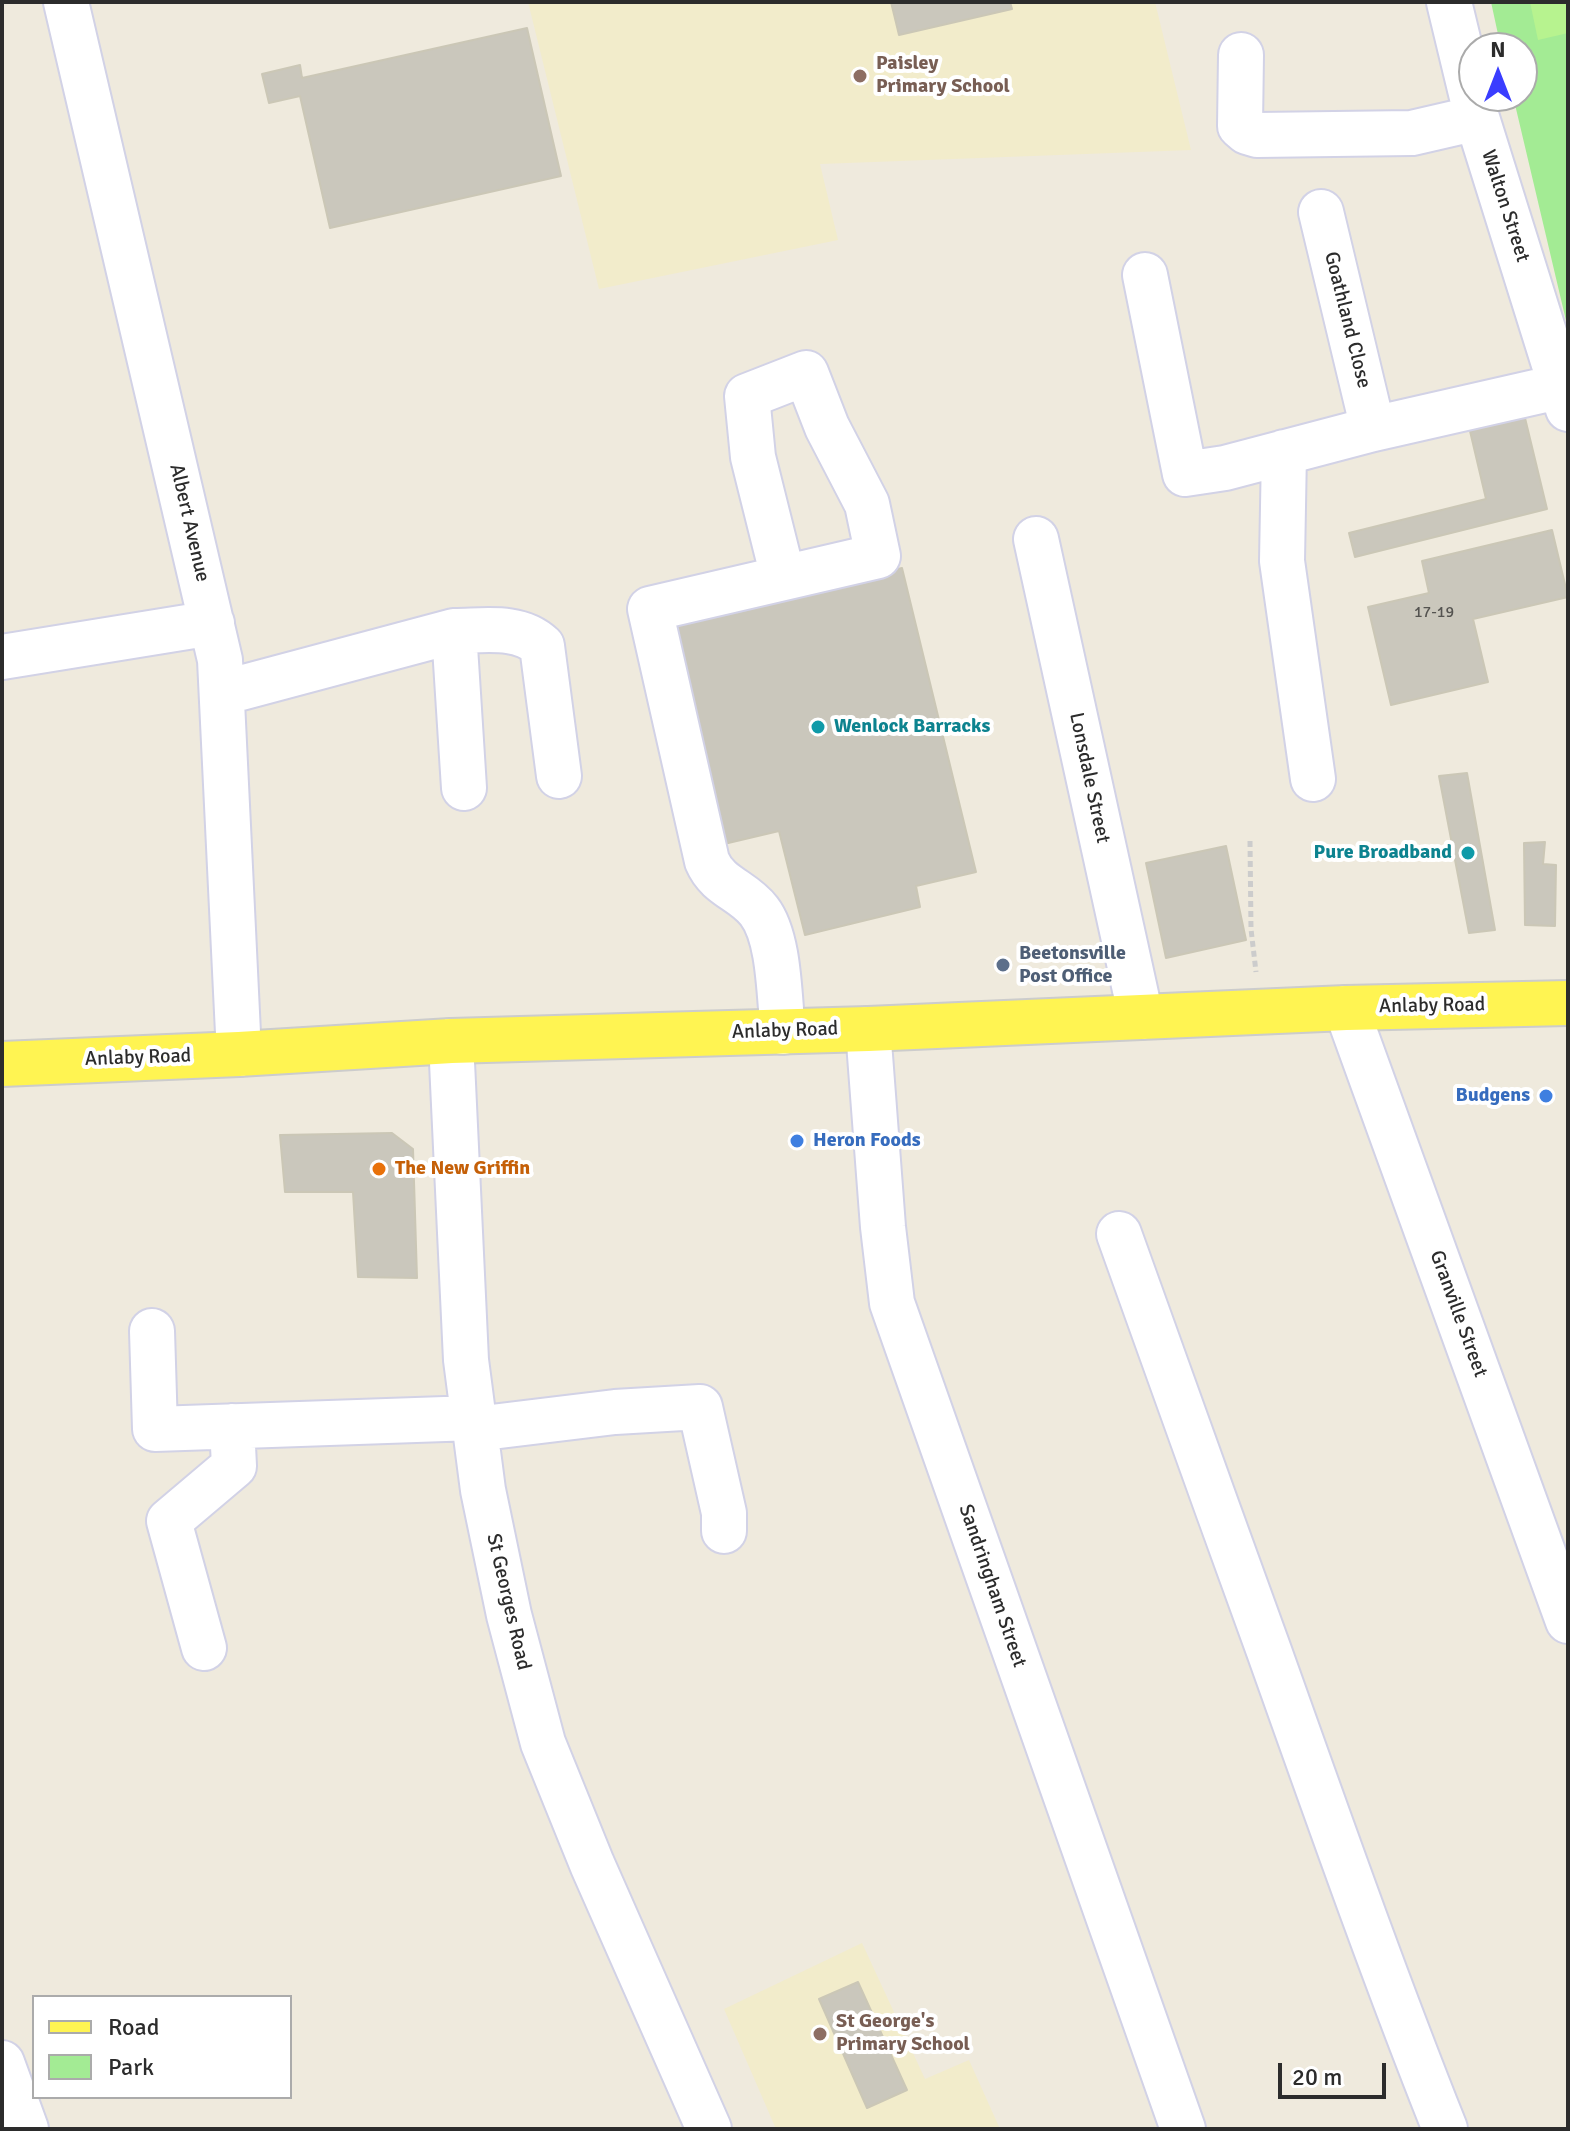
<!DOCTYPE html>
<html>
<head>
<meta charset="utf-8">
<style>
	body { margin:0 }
	#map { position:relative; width:1570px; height:2131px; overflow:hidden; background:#efeadd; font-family:Signika,sans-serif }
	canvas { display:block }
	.frame { position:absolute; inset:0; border:4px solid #2c2c2c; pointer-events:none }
	.legend { position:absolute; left:32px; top:1995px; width:260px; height:104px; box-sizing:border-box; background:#fff; border:2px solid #ababab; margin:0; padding:10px 14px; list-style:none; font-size:24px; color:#2c2c2c }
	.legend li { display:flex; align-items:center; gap:16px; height:40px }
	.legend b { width:40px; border:2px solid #ababab }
	.north { position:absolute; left:1458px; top:32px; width:80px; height:80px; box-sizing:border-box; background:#fff; border:2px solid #ababab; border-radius:50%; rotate:0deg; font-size:22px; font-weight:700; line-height:32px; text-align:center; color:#2c2c2c }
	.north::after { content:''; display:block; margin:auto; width:28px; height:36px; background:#3a3dff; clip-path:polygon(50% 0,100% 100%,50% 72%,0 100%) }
	.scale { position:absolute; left:1278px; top:2063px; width:108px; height:36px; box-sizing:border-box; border:4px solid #2c2c2c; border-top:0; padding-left:10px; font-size:24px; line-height:28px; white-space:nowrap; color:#2c2c2c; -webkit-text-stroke:6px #fff; paint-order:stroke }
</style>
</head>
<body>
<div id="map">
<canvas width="1570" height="2131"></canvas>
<div class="frame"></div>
<ul class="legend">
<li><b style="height:10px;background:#fff452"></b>Road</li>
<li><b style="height:22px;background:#a3eb94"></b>Park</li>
</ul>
<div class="north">N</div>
<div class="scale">20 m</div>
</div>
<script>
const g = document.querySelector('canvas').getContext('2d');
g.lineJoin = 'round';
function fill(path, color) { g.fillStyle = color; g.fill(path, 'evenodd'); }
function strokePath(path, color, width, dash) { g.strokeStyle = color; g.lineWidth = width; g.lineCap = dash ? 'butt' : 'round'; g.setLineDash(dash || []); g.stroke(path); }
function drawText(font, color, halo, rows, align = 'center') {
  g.font = font + ' Signika,sans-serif'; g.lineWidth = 8; g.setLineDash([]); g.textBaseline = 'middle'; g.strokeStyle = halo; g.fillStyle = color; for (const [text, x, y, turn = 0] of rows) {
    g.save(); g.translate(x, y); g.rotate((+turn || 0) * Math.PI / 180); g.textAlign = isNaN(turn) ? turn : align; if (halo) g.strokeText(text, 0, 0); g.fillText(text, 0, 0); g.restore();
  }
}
fill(new Path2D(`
	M 528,2 L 1155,2 L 1191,150 L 820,164 L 838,240 L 599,289 Z
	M 862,1943 L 925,2079 L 969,2060 L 1000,2129 L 776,2129 L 724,2009 Z`), '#f2eccb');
fill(new Path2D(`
	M 1491,2 L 1568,2 L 1568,329 L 1513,96 L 1522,96 L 1522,48 L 1501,48 Z`), '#a3eb94');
fill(new Path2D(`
	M 1530,2 L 1568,2 L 1568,33 L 1538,40 Z`), '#b7f38f');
const building = new Path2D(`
	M 891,2 L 1010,2 L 1012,9 L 899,35 Z
	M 527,28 L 561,176 L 330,228 L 300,96 L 269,103 L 262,74 L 300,65 L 302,78 Z
	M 1525,418 L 1547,509 L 1355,557 L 1349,533 L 1486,499 L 1470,431 Z
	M 1552,530 L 1568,597 L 1473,619 L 1488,682 L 1391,705 L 1368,607 L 1429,593 L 1422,561 Z
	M 902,568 L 976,872 L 916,886 L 920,907 L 805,935 L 779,831 L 724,844 L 671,623 Z
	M 1467,773 L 1495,930 L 1469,933 L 1439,776 Z
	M 1545,842 L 1543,864 L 1556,865 L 1555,926 L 1525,925 L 1524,843 Z
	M 1226,846 L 1246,940 L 1166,958 L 1146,863 Z
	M 392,1133 L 413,1149 L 417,1278 L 358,1277 L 353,1192 L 285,1192 L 280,1135 Z
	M 858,1982 L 907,2090 L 867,2108 L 819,1999 Z`);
fill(building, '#cac7bc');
strokePath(building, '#cbc7b6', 2);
const minor = new Path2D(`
	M 66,2 L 220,660 L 239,1054
	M 1449,2 L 1477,118 L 1568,409
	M 1241,55 L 1240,126 L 1247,132 L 1257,135 L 1412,133 L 1477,118
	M 1321,212 L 1373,429
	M 1145,275 L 1185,474 L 1225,468 L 1373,429 L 1562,386
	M 1284,452 L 1282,561 L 1313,779
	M 1036,539 L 1141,1017
	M 783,577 L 753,457 L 747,396 L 806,373 L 827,427 L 867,504 L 878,556 L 650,609 L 707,861 C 718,887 743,890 759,911 C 780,938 779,998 783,1032
	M 454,631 C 483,631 519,624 542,646 L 559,776
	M 2,657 L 212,623
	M 222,693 L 454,631 L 464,788
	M 1346,1008 L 1568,1621
	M 868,1029 L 883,1227 L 892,1303 L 1183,2129
	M 451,1041 L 466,1360 L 483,1490 L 509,1615 L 543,1743 L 592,1864 L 709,2129
	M 1119,1234 C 1168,1374 1219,1512 1269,1651 C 1326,1811 1382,1971 1445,2129
	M 152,1331 L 155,1429 L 474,1418
	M 475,1429 L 615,1412 L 700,1407 L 724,1513 L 724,1531
	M 204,1648 L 169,1521 L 234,1466 L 232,1426
	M 2,2063 L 26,2129`);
const major = new Path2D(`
	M 2,1064 L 239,1054 L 451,1041 L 868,1029 L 1346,1008 L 1568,1003`);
strokePath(minor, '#d2d2e6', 48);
strokePath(major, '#ccc', 48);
strokePath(new Path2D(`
	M 1250,841 L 1251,929 L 1256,972`), '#ccc', 5, [6, 4]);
strokePath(minor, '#fff', 44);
strokePath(major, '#fff452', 44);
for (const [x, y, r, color] of [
	[860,76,8,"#8d6e63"],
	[818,727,8,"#0f9aa8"],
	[1468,853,8,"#0f9aa8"],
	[1003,965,8,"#5c6f8a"],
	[1546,1096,8,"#3f7fe0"],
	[797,1141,8,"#3f7fe0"],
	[379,1169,8,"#e8710a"],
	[820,2034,8,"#8d6e63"]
]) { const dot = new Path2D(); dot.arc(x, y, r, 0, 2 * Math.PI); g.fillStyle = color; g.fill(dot); strokePath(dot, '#fff', 3); }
drawText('16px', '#545350', null, [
	["17-19",1434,613]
]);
drawText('bold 20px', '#785e54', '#fff', [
	["Paisley",876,64],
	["Primary School",876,87],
	["St George's",836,2022],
	["Primary School",836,2045]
], 'left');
drawText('20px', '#2c2c2c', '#fff', [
	["Walton Street",1505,206,72],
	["Goathland Close",1347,320,76],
	["Albert Avenue",189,523,77],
	["Lonsdale Street",1089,778,78],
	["Anlaby Road",1432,1006,-1],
	["Anlaby Road",785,1031,-2],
	["Anlaby Road",138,1058,-2],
	["Granville Street",1458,1314,70],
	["Sandringham Street",992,1586,71],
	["St Georges Road",508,1602,77]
]);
drawText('bold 20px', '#0d838f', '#fff', [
	["Wenlock Barracks",834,727],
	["Pure Broadband",1452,853,"right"]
], 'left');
drawText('bold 20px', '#4e5e75', '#fff', [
	["Beetonsville",1019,954],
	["Post Office",1019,977]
], 'left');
drawText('bold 20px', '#366cbe', '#fff', [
	["Budgens",1530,1096],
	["Heron Foods",813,1141,"left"]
], 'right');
drawText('bold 20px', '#c56008', '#fff', [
	["The New Griffin",395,1169]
], 'left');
</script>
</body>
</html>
